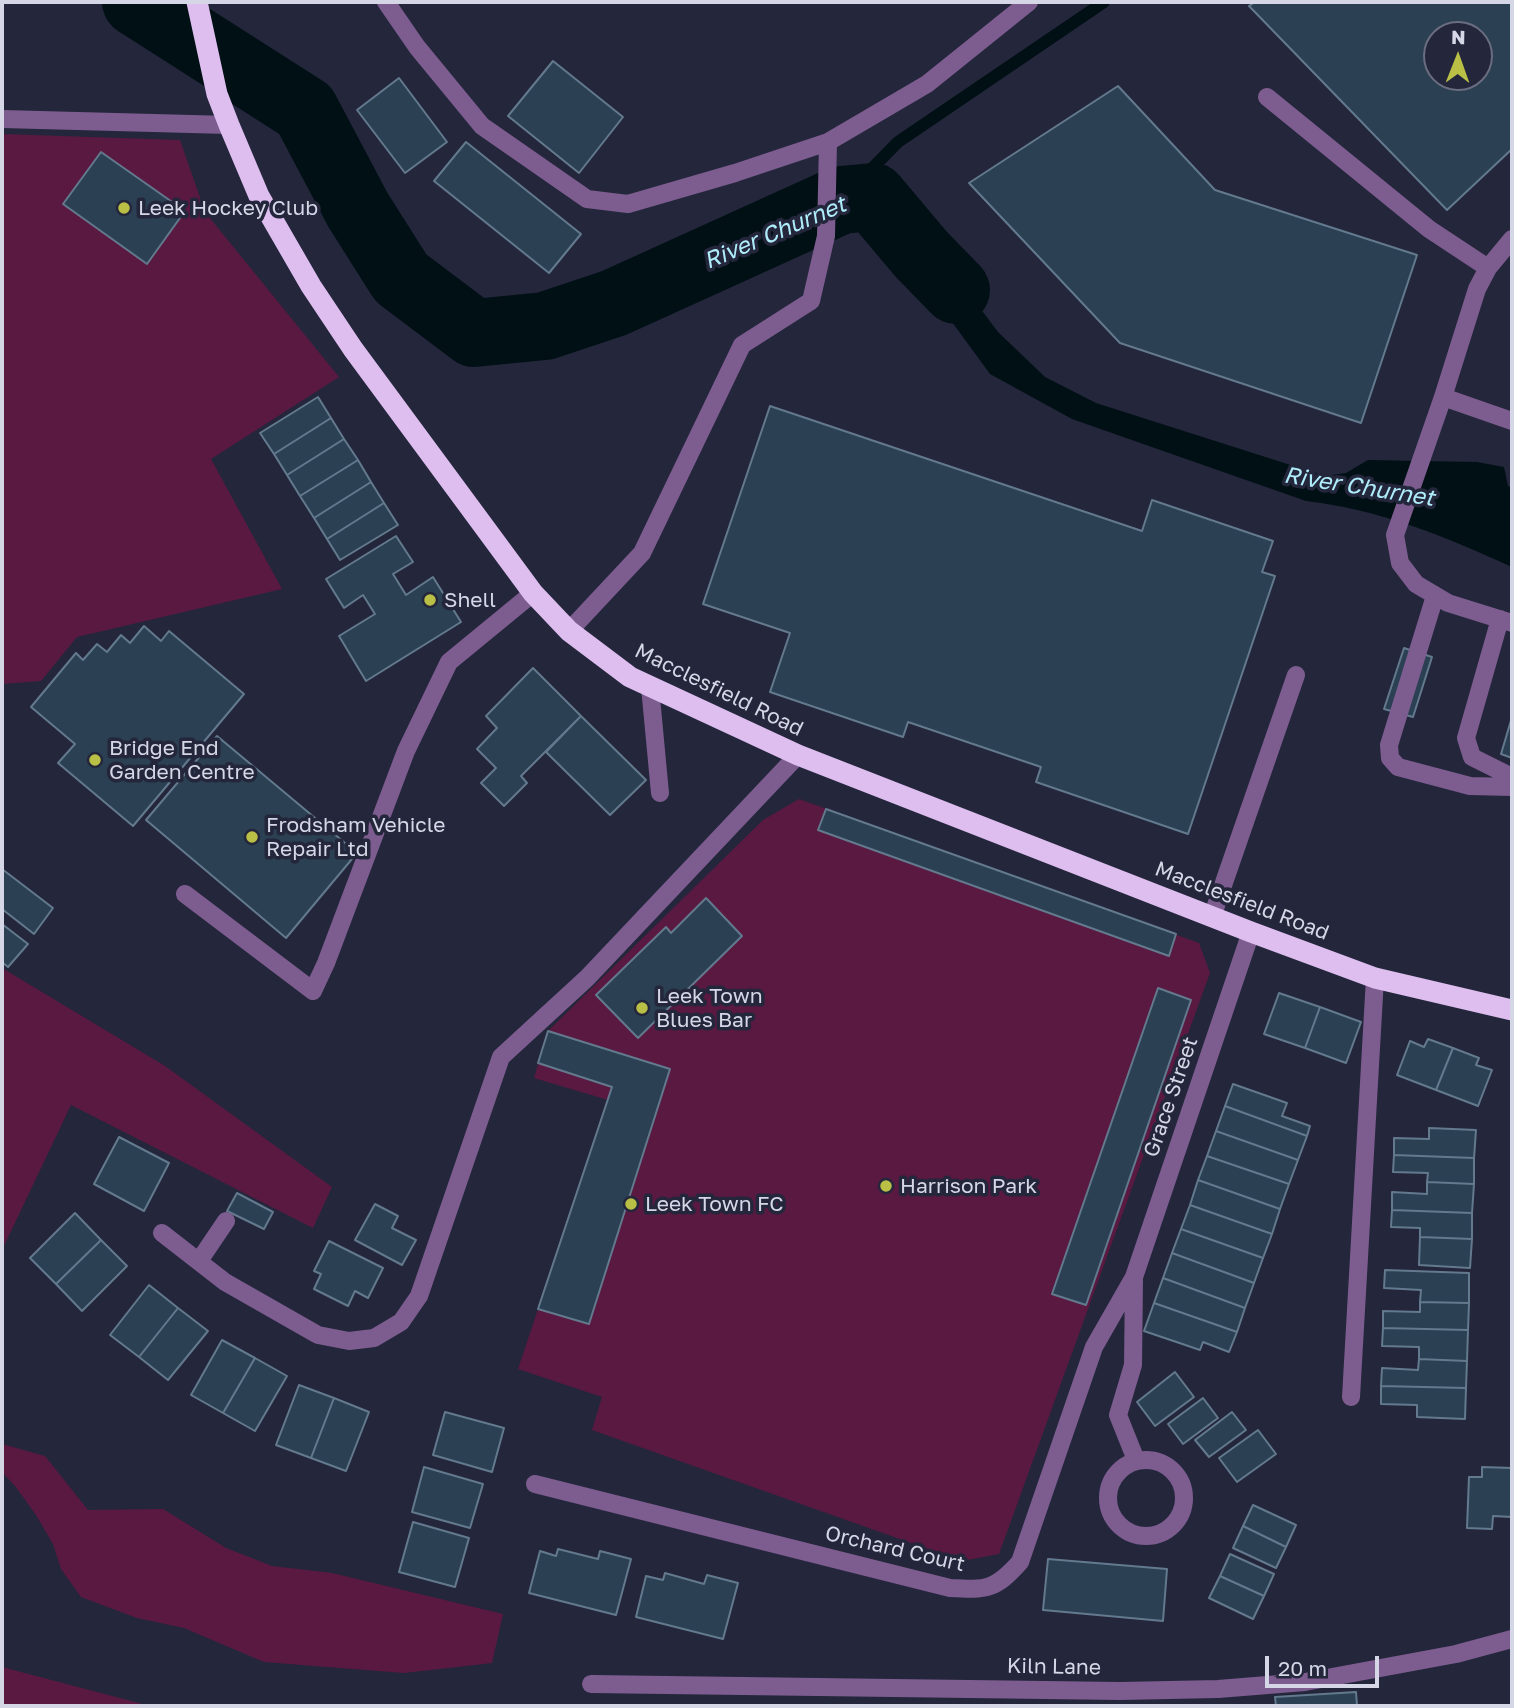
<!DOCTYPE html>
<html>
<head>
<meta charset="utf-8">
<style>
	body { margin:0 }
	#map { position:relative; width:1514px; height:1708px; overflow:hidden; background:#24263c; font-family:"Golos Text",sans-serif }
	canvas { display:block }
	.frame { position:absolute; inset:0; border:4px solid #d5d7e6; pointer-events:none }
	.north { position:absolute; left:1423px; top:21px; width:70px; height:70px; box-sizing:border-box; background:#24263c; border:2px solid #6b6d80; border-radius:50%; rotate:1deg; font-size:19px; font-weight:700; line-height:28px; text-align:center; color:#d5d7e6 }
	.north::after { content:''; display:block; margin:auto; width:24px; height:32px; background:#bac045; clip-path:polygon(50% 0,100% 100%,50% 72%,0 100%) }
	.scale { position:absolute; left:1265px; top:1656px; width:114px; height:32px; box-sizing:border-box; border:4px solid #d5d7e6; border-top:0; padding-left:9px; font-size:21px; line-height:24px; white-space:nowrap; color:#d5d7e6; -webkit-text-stroke:5px #24263c; paint-order:stroke }
</style>
</head>
<body>
<div id="map">
<canvas width="1514" height="1708"></canvas>
<div class="frame"></div>
<div class="north">N</div>
<div class="scale">20 m</div>
</div>
<script>
const g = document.querySelector('canvas').getContext('2d');
g.lineJoin = 'round';
function fill(path, color) { g.fillStyle = color; g.fill(path, 'evenodd'); }
function strokePath(path, color, width, dash) { g.strokeStyle = color; g.lineWidth = width; g.lineCap = dash ? 'butt' : 'round'; g.setLineDash(dash || []); g.stroke(path); }
function drawText(font, color, halo, rows, align = 'center') {
  g.font = font + ' "Golos Text",sans-serif'; g.lineWidth = 7; g.setLineDash([]); g.textBaseline = 'middle'; g.strokeStyle = halo; g.fillStyle = color; for (const [text, x, y, turn = 0] of rows) {
    g.save(); g.translate(x, y); g.rotate((+turn || 0) * Math.PI / 180); g.textAlign = isNaN(turn) ? turn : align; if (halo) g.strokeText(text, 0, 0); g.fillText(text, 0, 0); g.restore();
  }
}
fill(new Path2D(`
	M 2,134 L 180,140 L 205,212 L 339,377 L 211,459 L 282,589 L 77,637 L 41,681 L 2,684 Z
	M 799,799 L 1199,943 L 1210,973 L 999,1554 L 962,1561 L 592,1430 L 602,1397 L 518,1369 L 608,1100 L 534,1078 L 548,1031 L 763,820 Z
	M 2,968 L 165,1066 L 332,1187 L 313,1228 L 71,1105 L 2,1250 Z
	M 2,1444 L 45,1456 L 88,1510 L 163,1509 L 226,1548 L 272,1566 L 332,1573 L 503,1614 L 492,1663 L 404,1673 L 264,1662 L 184,1628 L 137,1618 L 81,1597 L 61,1569 L 53,1544 L 36,1515 L 15,1486 L 2,1472 Z
	M 2,1667 L 135,1702 L 149,1706 L 2,1706 Z`), '#5a1941');
fill(new Path2D(`
	M 893,201 L 921,230 L 998,332 L 1045,377 L 1096,403 L 1325,476 L 1346,473 L 1368,460 L 1477,462 L 1504,467 L 1508,486 L 1512,488 L 1512,567 C 1447,537 1378,509 1306,501 L 1072,419 L 990,374 L 890,237 Z`), '#011014');
strokePath(new Path2D(`
	M 841,200 L 898,142 L 1104,2`), '#011014', 12);
strokePath(new Path2D(`
	M 136,2 L 305,110 L 358,210 L 401,278 L 474,333 L 545,326 L 614,303 L 841,200 L 873,197 L 921,254 L 956,290`), '#011014', 68);
const building = new Path2D(`
	M 1255,2 L 1512,2 L 1512,149 L 1447,210 L 1249,6 ZM 1437,35 L 1479,35 L 1479,77 L 1437,77 Z
	M 553,61 L 623,117 L 579,173 L 508,116 Z
	M 399,78 L 447,142 L 405,173 L 357,110 Z
	M 1118,86 L 1215,190 L 1417,255 L 1361,423 L 1120,343 L 969,183 Z
	M 466,142 L 581,234 L 549,273 L 434,181 Z
	M 101,152 L 185,211 L 147,264 L 63,204 Z
	M 318,397 L 331,418 L 274,454 L 260,433 Z
	M 770,406 L 1142,531 L 1152,500 L 1273,541 L 1262,572 L 1275,576 L 1188,834 L 1036,782 L 1041,767 L 908,722 L 903,737 L 770,692 L 790,633 L 703,604 Z
	M 331,418 L 344,439 L 287,475 L 274,454 Z
	M 344,439 L 358,460 L 300,496 L 287,475 Z
	M 358,460 L 371,482 L 314,518 L 300,496 Z
	M 371,482 L 384,503 L 327,539 L 314,518 Z
	M 384,503 L 398,525 L 340,560 L 327,539 Z
	M 396,536 L 413,562 L 393,574 L 406,595 L 433,577 L 461,622 L 366,681 L 339,636 L 375,614 L 363,595 L 344,608 L 326,579 Z
	M 144,626 L 161,641 L 169,631 L 244,694 L 133,826 L 58,763 L 75,744 L 31,707 L 76,653 L 83,660 L 97,644 L 107,652 L 121,635 L 130,643 Z
	M 1404,648 L 1432,657 L 1413,717 L 1384,709 Z
	M 533,668 L 581,716 L 521,776 L 527,783 L 504,806 L 481,783 L 496,768 L 477,749 L 497,728 L 486,716 Z
	M 581,716 L 646,780 L 610,815 L 546,752 Z
	M 1512,717 L 1512,758 L 1501,754 Z
	M 217,736 L 357,853 L 286,938 L 146,820 Z
	M 826,809 L 1176,934 L 1169,956 L 818,830 Z
	M 2,869 L 53,908 L 34,934 L 2,909 Z
	M 706,898 L 742,936 L 638,1038 L 596,995 L 666,927 L 671,933 Z
	M 2,924 L 28,944 L 8,967 L 2,962 Z
	M 1158,988 L 1191,1000 L 1086,1305 L 1052,1294 Z
	M 1279,993 L 1320,1007 L 1305,1048 L 1264,1034 Z
	M 1320,1007 L 1361,1022 L 1346,1063 L 1305,1048 Z
	M 548,1031 L 670,1069 L 589,1324 L 538,1309 L 612,1087 L 538,1063 Z
	M 1428,1039 L 1453,1048 L 1436,1090 L 1397,1075 L 1410,1041 L 1424,1047 Z
	M 1453,1048 L 1479,1058 L 1476,1065 L 1492,1070 L 1478,1106 L 1436,1090 Z
	M 1233,1084 L 1287,1103 L 1282,1116 L 1310,1126 L 1307,1136 L 1225,1106 Z
	M 1225,1106 L 1307,1136 L 1298,1160 L 1216,1131 Z
	M 1429,1128 L 1476,1130 L 1474,1158 L 1394,1155 L 1394,1138 L 1429,1139 Z
	M 1216,1131 L 1298,1160 L 1289,1184 L 1207,1156 Z
	M 119,1137 L 169,1163 L 144,1211 L 94,1184 Z
	M 1394,1155 L 1474,1158 L 1474,1184 L 1427,1182 L 1428,1173 L 1393,1172 Z
	M 1207,1156 L 1289,1184 L 1280,1209 L 1198,1180 Z
	M 1198,1180 L 1280,1209 L 1272,1234 L 1190,1205 Z
	M 1427,1182 L 1474,1184 L 1472,1213 L 1392,1210 L 1392,1192 L 1427,1194 Z
	M 237,1193 L 273,1212 L 264,1229 L 227,1211 Z
	M 375,1204 L 398,1216 L 392,1228 L 416,1240 L 402,1265 L 355,1240 Z
	M 1190,1205 L 1272,1234 L 1263,1258 L 1181,1229 Z
	M 1392,1210 L 1472,1213 L 1472,1239 L 1420,1237 L 1420,1228 L 1391,1227 Z
	M 75,1213 L 101,1240 L 56,1284 L 30,1258 Z
	M 1181,1229 L 1263,1258 L 1254,1283 L 1172,1253 Z
	M 1420,1237 L 1472,1239 L 1470,1268 L 1419,1265 Z
	M 101,1240 L 127,1266 L 82,1311 L 56,1284 Z
	M 329,1241 L 383,1268 L 368,1298 L 355,1291 L 348,1306 L 314,1289 L 321,1274 L 314,1271 Z
	M 1172,1253 L 1254,1283 L 1245,1308 L 1163,1278 Z
	M 1385,1270 L 1469,1273 L 1469,1303 L 1420,1302 L 1421,1290 L 1384,1288 Z
	M 1163,1278 L 1245,1308 L 1237,1332 L 1154,1303 Z
	M 149,1285 L 178,1308 L 139,1357 L 110,1335 Z
	M 1420,1302 L 1469,1303 L 1468,1330 L 1383,1328 L 1383,1311 L 1420,1312 Z
	M 1154,1303 L 1237,1332 L 1229,1352 L 1203,1342 L 1200,1350 L 1144,1331 Z
	M 178,1308 L 208,1331 L 168,1380 L 139,1357 Z
	M 1383,1328 L 1468,1330 L 1467,1361 L 1419,1359 L 1419,1347 L 1382,1346 Z
	M 222,1340 L 255,1358 L 223,1413 L 191,1395 Z
	M 255,1358 L 287,1376 L 255,1431 L 223,1413 Z
	M 1419,1359 L 1467,1361 L 1466,1388 L 1381,1386 L 1382,1368 L 1418,1370 Z
	M 1175,1372 L 1194,1397 L 1155,1426 L 1137,1402 Z
	M 299,1385 L 334,1398 L 311,1458 L 276,1445 Z
	M 1381,1386 L 1466,1388 L 1465,1419 L 1417,1417 L 1417,1405 L 1381,1404 Z
	M 334,1398 L 369,1412 L 346,1471 L 311,1458 Z
	M 1203,1398 L 1218,1418 L 1183,1444 L 1168,1424 Z
	M 445,1412 L 504,1428 L 492,1472 L 433,1455 Z
	M 1232,1412 L 1246,1430 L 1209,1457 L 1195,1440 Z
	M 1258,1430 L 1276,1454 L 1237,1482 L 1219,1458 Z
	M 424,1467 L 483,1484 L 470,1528 L 412,1512 Z
	M 1482,1467 L 1512,1468 L 1512,1517 L 1493,1516 L 1492,1529 L 1467,1528 L 1469,1477 L 1482,1477 Z
	M 1253,1505 L 1296,1525 L 1286,1547 L 1243,1526 Z
	M 413,1522 L 469,1538 L 455,1587 L 399,1572 Z
	M 1243,1526 L 1286,1547 L 1276,1568 L 1233,1548 Z
	M 558,1549 L 598,1559 L 600,1551 L 631,1559 L 616,1615 L 529,1593 L 540,1551 L 556,1556 Z
	M 1230,1554 L 1274,1574 L 1264,1596 L 1220,1576 Z
	M 1048,1559 L 1167,1569 L 1163,1621 L 1043,1610 Z
	M 665,1573 L 704,1584 L 707,1575 L 738,1583 L 723,1639 L 636,1617 L 646,1576 L 663,1580 Z
	M 1220,1576 L 1264,1596 L 1253,1619 L 1209,1598 Z
	M 1356,1692 L 1357,1706 L 1276,1706 L 1275,1697 Z`);
fill(building, '#2b4052');
strokePath(building, '#63798d', 2);
strokePath(new Path2D(`
	M 386,2 L 417,47 L 482,126 L 587,199 L 628,204 L 735,173 L 828,142 L 927,84 L 1029,2
	M 1267,97 L 1429,229 L 1488,268
	M 2,119 L 229,125
	M 1512,239 L 1488,268 L 1477,289 L 1443,397 L 1395,535 L 1400,563 L 1416,584 L 1448,603 L 1512,623
	M 1443,397 L 1512,421
	M 1435,596 L 1389,745 L 1390,758 L 1398,767 L 1470,786 L 1512,787
	M 1500,619 L 1466,738 L 1472,757 L 1512,777
	M 569,631 L 642,553 L 742,345 L 811,301 L 826,236 L 828,142
	M 650,687 L 660,793
	M 185,894 L 313,991 L 326,963 L 406,751 L 449,662 L 533,593
	M 1212,917 L 1296,675
	M 162,1233 L 225,1282 L 318,1335 L 349,1341 L 374,1338 L 401,1322 L 419,1296 L 501,1057 L 587,978 L 798,755
	M 199,1261 L 226,1221
	M 1134,1280 L 1133,1365 L 1118,1415 L 1136,1460
	M 1351,1397 L 1375,978
	M1108 1498a38 38 0 1 1 76 0a38 38 0 1 1-76 0Z
	M 535,1484 L 950,1588 C 987,1590 995,1590 1020,1562 L 1094,1347 L 1134,1277 L 1251,932
	M 591,1684 L 1120,1691 L 1218,1689 L 1305,1682 L 1456,1654 L 1512,1639`), '#7d5d8f', 18);
strokePath(new Path2D(`
	M 197,2 L 217,94 L 229,125 L 259,196 L 311,286 L 353,349 L 533,593 L 569,631 L 630,677 L 798,755 L 1251,932 L 1375,978 L 1512,1010`), '#ddbeef', 21);
for (const [x, y, r, color] of [
	[124,208,7,"#bac045"],
	[430,600,7,"#bac045"],
	[95,760,7,"#bac045"],
	[252,837,7,"#bac045"],
	[642,1008,7,"#bac045"],
	[886,1186,7,"#bac045"],
	[631,1204,7,"#bac045"]
]) { const dot = new Path2D(); dot.arc(x, y, r, 0, 2 * Math.PI); g.fillStyle = color; g.fill(dot); strokePath(dot, '#24263c', 2.5); }
drawText('21px', '#d5d7e6', '#24263c', [
	["Leek Hockey Club",138,208],
	["Shell",444,600],
	["Bridge End",109,748],
	["Garden Centre",109,772],
	["Frodsham Vehicle",266,825],
	["Repair Ltd",266,849],
	["Leek Town",656,996],
	["Blues Bar",656,1020],
	["Harrison Park",900,1186],
	["Leek Town FC",645,1204]
], 'left');
drawText('21px', '#d5d7e6', '#24263c', [
	["Macclesfield Road",719,690,26],
	["Macclesfield Road",1242,901,21],
	["Grace Street",1171,1097,-71],
	["Orchard Court",895,1549,13],
	["Kiln Lane",1054,1667,1]
]);
drawText('italic 23px', '#b0edfa', '#24263c', [
	["River Churnet",775,233,-23],
	["River Churnet",1359,487,9]
]);
</script>
</body>
</html>
